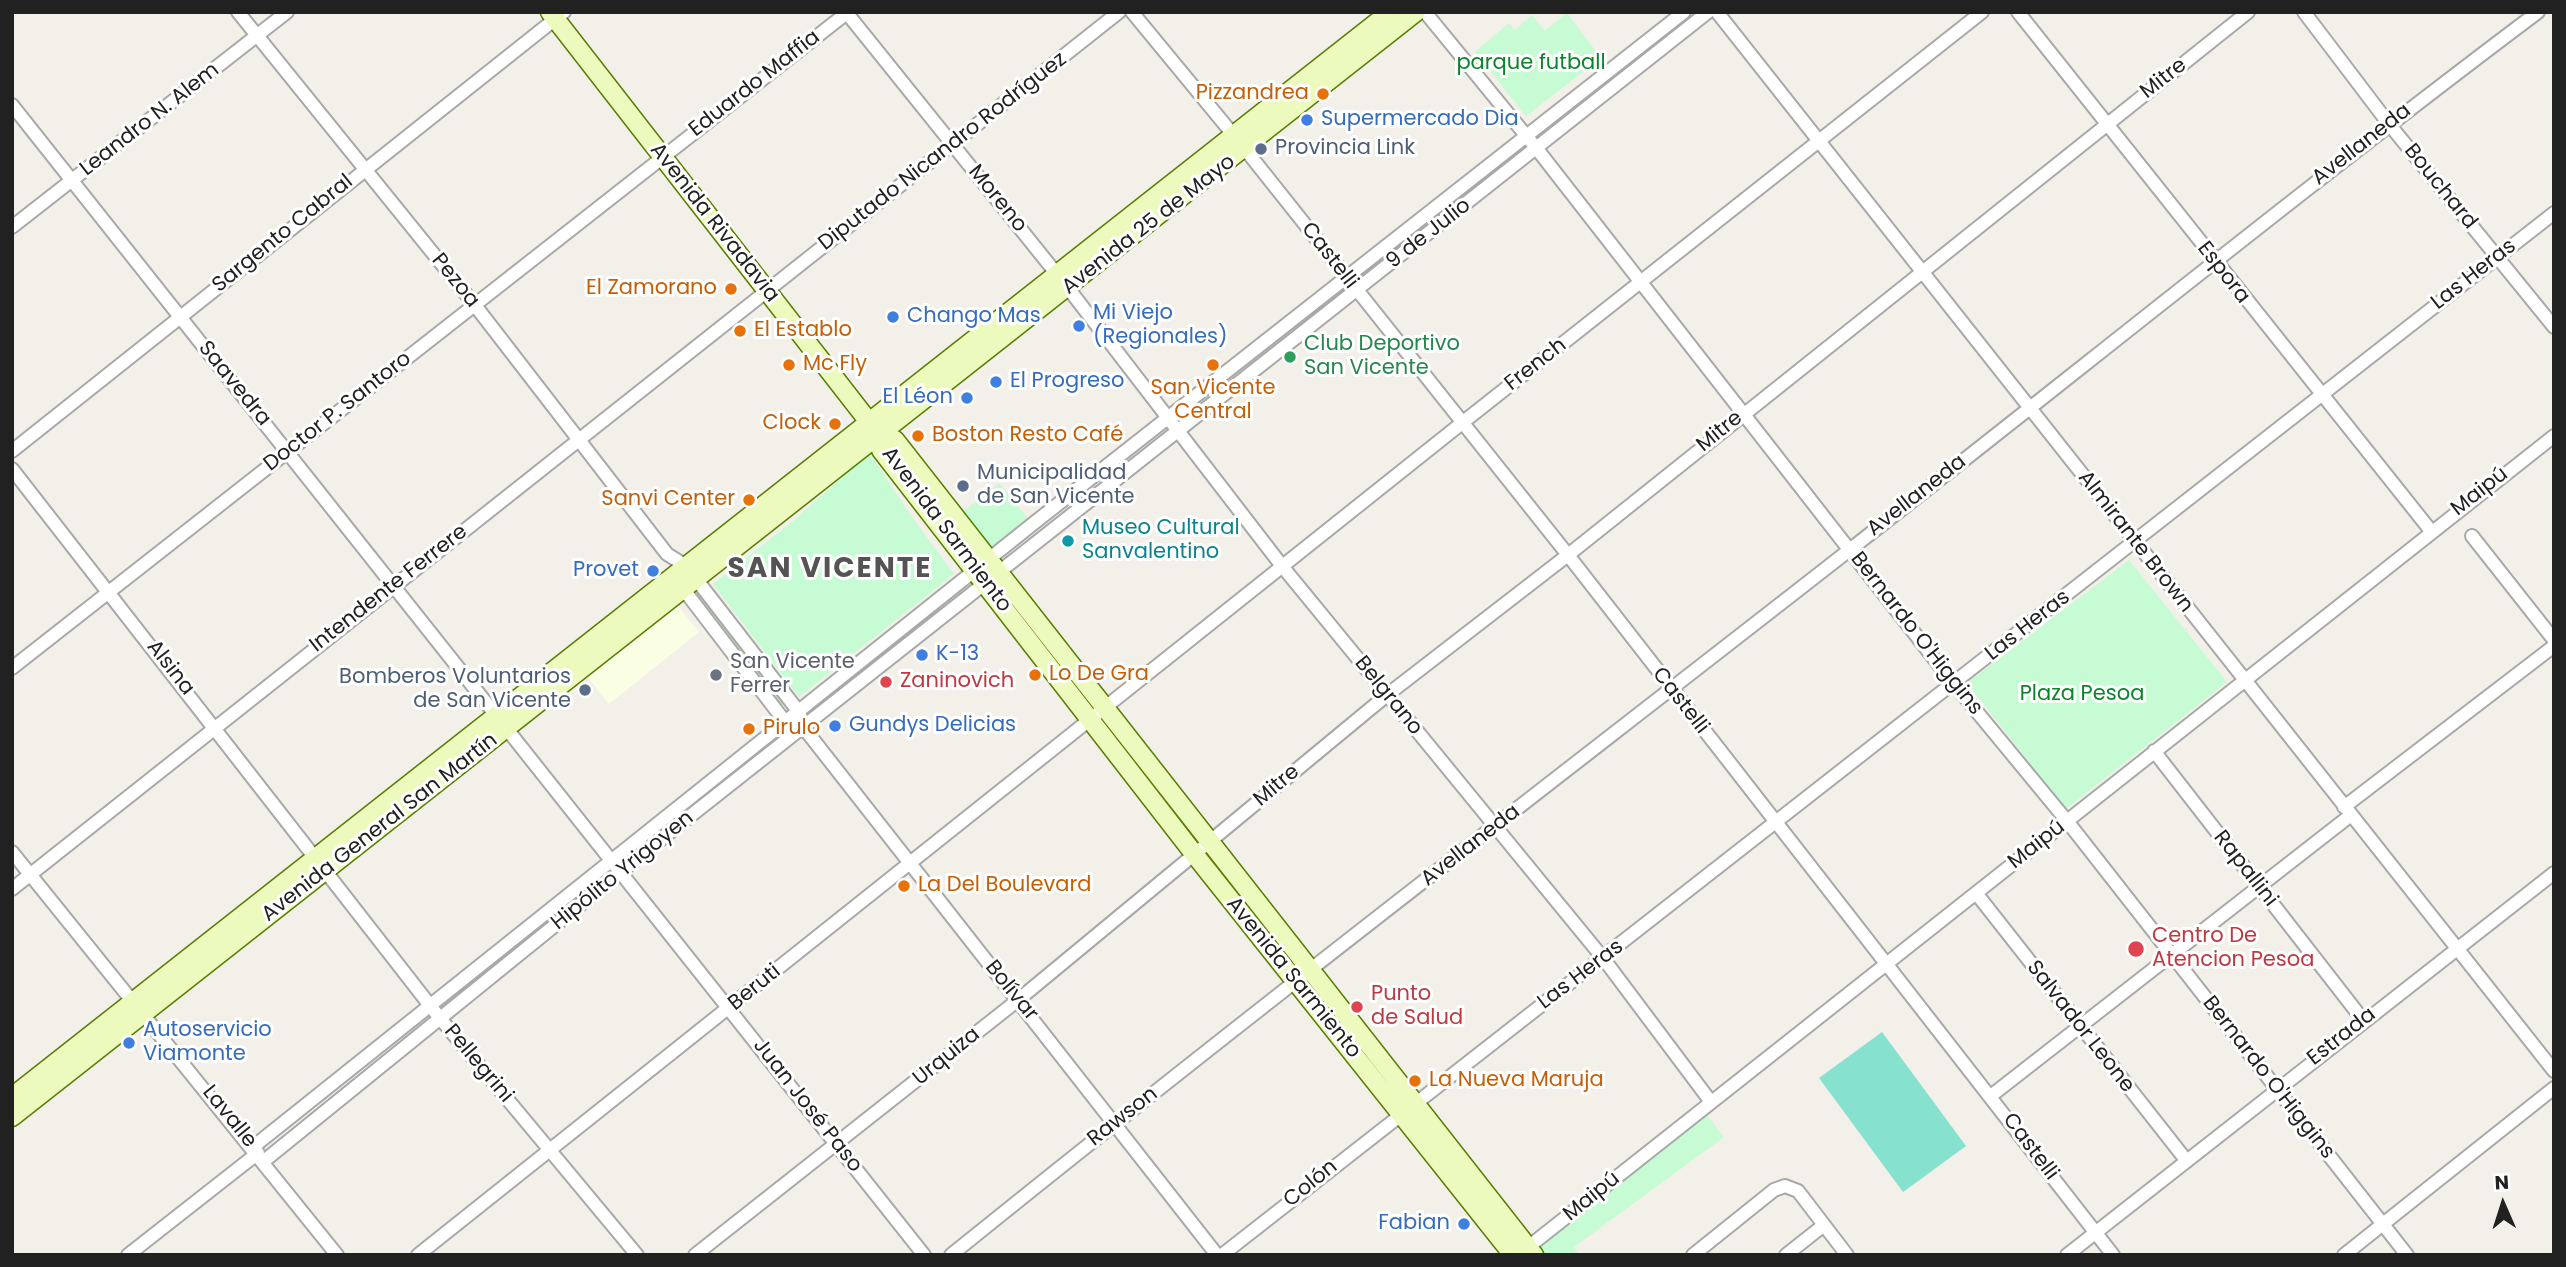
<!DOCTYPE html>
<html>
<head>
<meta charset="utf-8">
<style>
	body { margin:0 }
	#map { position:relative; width:2566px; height:1267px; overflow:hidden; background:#f2f0e8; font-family:Poppins,sans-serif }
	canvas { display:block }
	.frame { position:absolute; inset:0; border:14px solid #212121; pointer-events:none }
	.north { position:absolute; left:2468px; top:1169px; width:70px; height:70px; -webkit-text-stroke:5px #fff; paint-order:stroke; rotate:357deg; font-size:19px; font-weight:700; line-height:28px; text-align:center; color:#212121 }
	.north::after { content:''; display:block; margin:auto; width:24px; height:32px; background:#212121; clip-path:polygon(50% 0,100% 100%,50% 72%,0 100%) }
</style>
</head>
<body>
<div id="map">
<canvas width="2566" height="1267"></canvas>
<div class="frame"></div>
<div class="north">N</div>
</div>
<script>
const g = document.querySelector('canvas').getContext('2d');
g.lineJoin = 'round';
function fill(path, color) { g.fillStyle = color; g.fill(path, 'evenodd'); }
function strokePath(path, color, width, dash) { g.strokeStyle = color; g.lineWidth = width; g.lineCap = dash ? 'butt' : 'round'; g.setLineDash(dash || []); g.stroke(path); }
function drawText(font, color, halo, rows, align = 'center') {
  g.font = font + ' Poppins,sans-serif'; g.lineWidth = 6; g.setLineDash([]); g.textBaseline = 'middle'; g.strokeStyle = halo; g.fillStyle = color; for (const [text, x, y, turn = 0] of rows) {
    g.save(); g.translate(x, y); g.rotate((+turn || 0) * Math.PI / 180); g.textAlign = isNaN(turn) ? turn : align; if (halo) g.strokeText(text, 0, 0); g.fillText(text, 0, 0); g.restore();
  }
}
fill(new Path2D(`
	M 668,605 L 678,606 L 699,632 L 609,704 L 586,675 Z`), '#faffe4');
fill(new Path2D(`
	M 702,592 L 786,702 L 779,708 L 694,597 Z`), '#c1ecae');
fill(new Path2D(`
	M 1567,13 L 1601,58 L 1526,116 L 1475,52 L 1509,23 L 1515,30 L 1532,15 L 1545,31 Z
	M 870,453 L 909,513 L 954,574 L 799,697 L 713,584 L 793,521 Z
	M 999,483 L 1030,521 L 990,553 L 959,515 Z
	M 2129,560 L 2227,682 L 2066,809 L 1967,683 Z
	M 1706,1114 L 1724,1137 L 1574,1247 L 1579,1255 L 1540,1255 L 1535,1248 Z`), '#c6fbd4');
fill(new Path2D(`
	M 1882,1032 L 1966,1146 L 1903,1192 L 1819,1078 Z`), '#86e1cf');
const street = new Path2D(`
	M 238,12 L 474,304 L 667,554 L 686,566 L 799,712 L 804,728 L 1217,1255
	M 846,12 L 1068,288 L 1282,566 L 1603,958 L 1711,1102
	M 1132,12 L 1245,149 L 1568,555 L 2113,1255
	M 1425,12 L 1537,149 L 1954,684 L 2067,821 L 2407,1255
	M 1717,12 L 2554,1071
	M 2018,12 L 2431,531
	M 2304,12 L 2389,124 L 2554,327
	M 12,105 L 924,1255
	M 12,227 L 287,12
	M 12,451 L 564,12
	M 12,469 L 439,1017 L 637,1255
	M 2472,536 L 2554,640
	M 678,582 L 786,723 L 793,725
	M 12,668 L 848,12
	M 2154,751 L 2363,1020
	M 2344,807 L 2554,646
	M 12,852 L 337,1255
	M 12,889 L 1119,12
	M 1976,893 L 2186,1160
	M 1992,1095 L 2351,815
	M 253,1147 L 1034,523 L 1684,12
	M 264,1161 L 670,832 L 1708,12
	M 1522,1252 L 2554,436
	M 128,1255 L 258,1153
	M 418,1255 L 1462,423 L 1982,12
	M 695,1255 L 1018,1000 L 1387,695 L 1568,555 L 2248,12
	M 951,1255 C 1248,1015 1551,783 1852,548 C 2080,370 2305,187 2538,12
	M 1222,1255 L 2554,213
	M 1693,1255 L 1774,1190 L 1785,1186 L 1798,1191 L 1847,1255
	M 1786,1255 L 1824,1225
	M 2067,1255 L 2554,873
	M 2344,1255 L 2554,1088`);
const secondary = new Path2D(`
	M 550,12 L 869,422 L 879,433 L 895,440 L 1534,1255
	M 879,433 L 881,450 L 1195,855 L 1513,1255
	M 12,1097 L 1390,12
	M 12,1117 L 1416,12`);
strokePath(street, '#a8a8a8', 16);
strokePath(secondary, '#597e03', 21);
strokePath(street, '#fff', 12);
strokePath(secondary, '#ecfbbd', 18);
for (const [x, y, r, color] of [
	[1323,94,7,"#e8710a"],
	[1307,120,7,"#3f7fe0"],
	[1261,149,7,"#5c6f8a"],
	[731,289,7,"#e8710a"],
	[893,317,7,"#3f7fe0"],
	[1079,326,7,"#3f7fe0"],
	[740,331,7,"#e8710a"],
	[1290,357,7,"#2e9e5b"],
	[789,365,7,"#e8710a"],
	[1213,365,7,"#e8710a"],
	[996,382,7,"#3f7fe0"],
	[967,398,7,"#3f7fe0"],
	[835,424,7,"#e8710a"],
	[918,436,7,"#e8710a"],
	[963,486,7,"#5c6f8a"],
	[749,500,7,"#e8710a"],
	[1068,541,7,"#0f9aa8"],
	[653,571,7,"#3f7fe0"],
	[922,655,7,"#3f7fe0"],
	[716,675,7,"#6b7280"],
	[1035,675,7,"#e8710a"],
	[886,682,7,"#e0444e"],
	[585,690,7,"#5c6f8a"],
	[835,726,7,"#3f7fe0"],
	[749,729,7,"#e8710a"],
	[904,886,7,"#e8710a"],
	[2136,949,9,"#e0444e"],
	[1357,1007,7,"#e0444e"],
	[129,1043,7,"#3f7fe0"],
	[1415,1081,7,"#e8710a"],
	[1464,1224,7,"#3f7fe0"]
]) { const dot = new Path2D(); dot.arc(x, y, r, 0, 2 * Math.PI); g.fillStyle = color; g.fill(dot); strokePath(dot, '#fff', 2.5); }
drawText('21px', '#0a852b', '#fff', [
	["parque futball",1531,64],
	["Plaza Pesoa",2082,695]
]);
drawText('21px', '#212121', '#fff', [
	["Mitre",2164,79,-38],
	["Eduardo Maffia",755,84,-38],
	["Leandro N. Alem",150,120,-38],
	["Avellaneda",2362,145,-38],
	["Diputado Nicandro Rodríguez",943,152,-38],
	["Bouchard",2440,187,51],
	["Moreno",997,199,51],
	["Avenida Rivadavia",714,223,52],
	["Avenida 25 de Mayo",1149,225,-38],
	["Sargento Cabral",283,234,-39],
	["9 de Julio",1429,234,-38],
	["Castelli",1329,256,52],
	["Espora",2223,273,52],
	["Las Heras",2474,275,-38],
	["Pezoa",455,281,51],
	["French",1536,365,-38],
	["Saavedra",234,384,51],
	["Doctor P. Santoro",338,412,-38],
	["Mitre",1720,432,-39],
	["Maipú",2480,492,-38],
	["Avellaneda",1917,496,-38],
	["Avenida Sarmiento",946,530,53],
	["Almirante Brown",2135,542,52],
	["Intendente Ferrere",389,589,-38],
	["Las Heras",2028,626,-38],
	["Bernardo O'Higgins",1916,634,52],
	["Alsina",170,668,52],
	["Belgrano",1388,696,51],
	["Castelli",1680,701,52],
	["Mitre",1277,786,-40],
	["Avenida General San Martín",380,828,-38],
	["Maipú",2037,845,-38],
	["Avellaneda",1471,846,-38],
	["Rapallini",2245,869,52],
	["Hipólito Yrigoyen",623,871,-39],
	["Las Heras",1581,975,-37],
	["Avenida Sarmiento",1293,978,51],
	["Beruti",755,988,-39],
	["Bolívar",1011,991,51],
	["Salvador Leone",2080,1027,52],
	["Estrada",2342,1037,-38],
	["Urquiza",947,1057,-39],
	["Pellegrini",478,1064,50],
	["Bernardo O'Higgins",2268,1078,52],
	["Juan José Paso",807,1106,52],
	["Lavalle",229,1117,51],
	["Rawson",1123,1117,-38],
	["Castelli",2030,1147,53],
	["Colón",1311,1184,-39],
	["Maipú",1592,1197,-39]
]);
drawText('21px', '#c56008', '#fff', [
	["Pizzandrea",1309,94,"right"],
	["El Zamorano",717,289,"right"],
	["El Establo",754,331],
	["Mc Fly",803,365],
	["San Vicente",1213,389,"center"],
	["Central",1213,413,"center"],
	["Clock",821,424,"right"],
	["Boston Resto Café",932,436],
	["Sanvi Center",735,500,"right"],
	["Lo De Gra",1049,675],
	["Pirulo",763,729],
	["La Del Boulevard",918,886],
	["La Nueva Maruja",1429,1081]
], 'left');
drawText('21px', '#366cbe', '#fff', [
	["Supermercado Dia",1321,120],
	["Mi Viejo",1093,314],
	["(Regionales)",1093,338],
	["Chango Mas",907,317],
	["El Progreso",1010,382],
	["El Léon",953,398,"right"],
	["Provet",639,571,"right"],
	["K-13",936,655],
	["Gundys Delicias",849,726],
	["Autoservicio",143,1031],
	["Viamonte",143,1055],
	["Fabian",1450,1224,"right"]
], 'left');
drawText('21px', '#4e5e75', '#fff', [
	["Provincia Link",1275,149],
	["Municipalidad",977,474],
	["de San Vicente",977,498],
	["Bomberos Voluntarios",571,678,"right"],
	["de San Vicente",571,702,"right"]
], 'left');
drawText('21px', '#27864d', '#fff', [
	["Club Deportivo",1304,345],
	["San Vicente",1304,369]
], 'left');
drawText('21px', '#0d838f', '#fff', [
	["Museo Cultural",1082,529],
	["Sanvalentino",1082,553]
], 'left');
drawText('21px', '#5b616d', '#fff', [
	["San Vicente",730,663],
	["Ferrer",730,687]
], 'left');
drawText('21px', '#be3a42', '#fff', [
	["Zaninovich",900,682],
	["Centro De",2152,937],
	["Atencion Pesoa",2152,961],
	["Punto",1371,995],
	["de Salud",1371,1019]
], 'left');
g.letterSpacing = '2px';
drawText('bold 28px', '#545454', '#fff', [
	["SAN VICENTE",830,570]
]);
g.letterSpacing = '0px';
</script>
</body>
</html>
